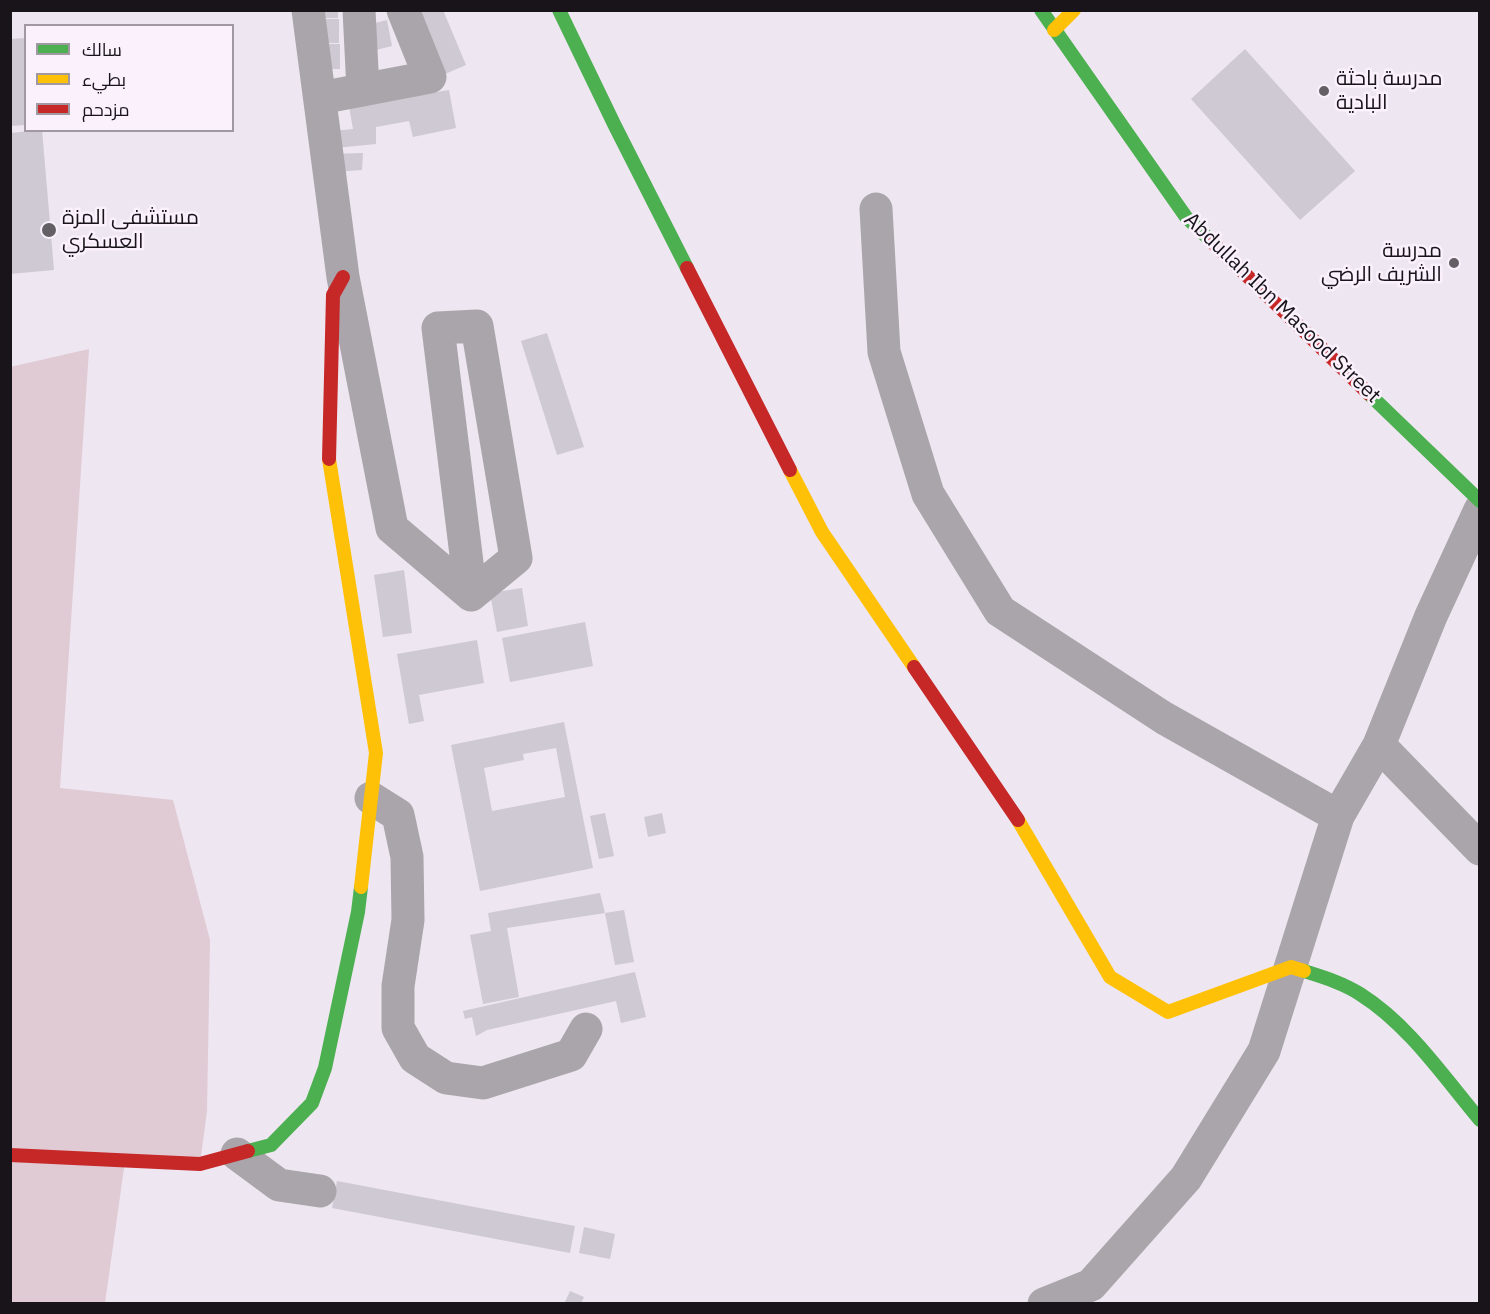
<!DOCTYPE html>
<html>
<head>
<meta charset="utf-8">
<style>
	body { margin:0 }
	#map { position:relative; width:1490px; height:1314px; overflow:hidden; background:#eee6f1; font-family:"IBM Plex Sans",Cairo,sans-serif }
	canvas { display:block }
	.frame { position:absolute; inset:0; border:12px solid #19141a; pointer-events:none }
	.legend { position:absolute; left:24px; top:24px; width:210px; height:108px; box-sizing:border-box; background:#faf1fd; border:2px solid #a099a2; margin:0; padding:8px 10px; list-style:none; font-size:18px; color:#19141a }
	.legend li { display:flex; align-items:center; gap:12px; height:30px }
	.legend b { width:30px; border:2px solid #a099a2 }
</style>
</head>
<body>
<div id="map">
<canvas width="1490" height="1314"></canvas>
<div class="frame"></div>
<ul class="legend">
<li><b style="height:8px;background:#4caf50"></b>سالك</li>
<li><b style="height:8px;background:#ffc107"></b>بطيء</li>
<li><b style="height:8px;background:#c62828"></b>مزدحم</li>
</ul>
</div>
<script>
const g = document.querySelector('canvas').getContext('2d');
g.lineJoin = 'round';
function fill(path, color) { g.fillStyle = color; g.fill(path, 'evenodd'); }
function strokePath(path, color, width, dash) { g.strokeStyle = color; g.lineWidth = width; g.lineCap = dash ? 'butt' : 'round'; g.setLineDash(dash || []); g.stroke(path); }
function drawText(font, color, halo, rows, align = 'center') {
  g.font = font + ' "IBM Plex Sans",Cairo,sans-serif'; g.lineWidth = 5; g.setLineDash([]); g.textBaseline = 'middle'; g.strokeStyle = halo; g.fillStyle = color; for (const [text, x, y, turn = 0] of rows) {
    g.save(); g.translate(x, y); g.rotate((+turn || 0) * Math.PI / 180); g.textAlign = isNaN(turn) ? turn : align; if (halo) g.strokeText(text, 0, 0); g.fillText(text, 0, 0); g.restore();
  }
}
fill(new Path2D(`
	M 89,349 L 60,788 L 173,800 L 210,940 L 207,1111 L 200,1164 L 125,1161 L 105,1303 L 11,1303 L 10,367 Z`), '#e0cad4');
fill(new Path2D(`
	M 325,10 L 338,10 L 338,18 L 325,18 Z
	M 419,10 L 443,10 L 466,65 L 445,74 Z
	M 325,19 L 339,19 L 339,43 L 325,43 Z
	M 387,20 L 392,46 L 376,50 L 371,24 Z
	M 26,38 L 26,125 L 10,126 L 10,39 Z
	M 323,44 L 340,44 L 340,69 L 322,69 Z
	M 1245,49 L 1355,171 L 1300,220 L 1191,99 Z
	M 449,90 L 456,128 L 413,137 L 409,121 L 376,127 L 376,144 L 335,148 L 333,131 L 353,129 L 349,106 Z
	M 42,130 L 54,270 L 10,274 L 10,133 Z
	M 363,153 L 362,170 L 335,172 L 333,154 Z
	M 547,333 L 584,447 L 557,455 L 521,341 Z
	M 404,570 L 412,633 L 383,637 L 374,575 Z
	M 522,588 L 528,626 L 497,632 L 490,593 Z
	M 585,622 L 593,666 L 510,682 L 502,638 Z
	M 477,640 L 484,683 L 419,695 L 424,721 L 409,724 L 397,654 Z
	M 564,722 L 593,868 L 480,891 L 451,745 ZM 556,748 L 565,797 L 492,811 L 484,768 L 524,760 L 523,754 Z
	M 605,813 L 614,856 L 599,859 L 590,816 Z
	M 662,813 L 666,833 L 648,837 L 644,817 Z
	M 600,893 L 605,913 L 507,928 L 519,997 L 483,1004 L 470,935 L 491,931 L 488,913 Z
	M 624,910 L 634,962 L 615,965 L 605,913 Z
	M 635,972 L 646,1017 L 621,1023 L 616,1001 L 487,1030 L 476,1036 L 472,1017 L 465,1019 L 463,1011 Z
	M 337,1181 L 575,1226 L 570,1253 L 332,1208 Z
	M 584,1227 L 615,1234 L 610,1259 L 579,1253 Z
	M 570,1291 L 584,1297 L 581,1304 L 565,1302 Z`), '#cec9d2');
strokePath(new Path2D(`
	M 308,10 L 343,277 L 392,528 L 471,595
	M 359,10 L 363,90
	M 320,98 L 430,77 L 403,10
	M 876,209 L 884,352 L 928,494 L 1000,611 L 1164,718 L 1338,816
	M 477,326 L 516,558 L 471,595 L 438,328 Z
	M 1379,745 L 1480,849
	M 371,798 L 398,815 L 407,857 L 408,920 L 398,986 L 398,1028 L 415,1058 L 446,1078 L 483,1083 L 571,1055 L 586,1029
	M 237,1154 L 279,1185 L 320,1191
	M 1044,1304 L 1091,1285 L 1186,1178 L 1264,1051 L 1338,816 L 1379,745 L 1431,616 L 1480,510`), '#aaa5aa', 33);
strokePath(new Path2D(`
	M 559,10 L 615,126 L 687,268
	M 1041,10 L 1186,217 L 1210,240
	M 1369,394 L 1480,501
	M 1304,971 C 1323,977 1343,983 1360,994 C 1409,1025 1443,1076 1480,1120
	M 248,1151 L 271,1145 L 312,1103 L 325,1068 L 358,912 L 361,887`), '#4caf50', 14);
strokePath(new Path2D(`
	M 1054,30 L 1074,10
	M 329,459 L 376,753 L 361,887
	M 790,470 L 822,532 L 914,667
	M 1018,820 L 1110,977 L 1168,1012 L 1291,967 L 1304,971`), '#ffc107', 14);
strokePath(new Path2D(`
	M 1210,240 L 1369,394
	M 687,268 L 790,470
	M 329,459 L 333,295 L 343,277
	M 914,667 L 1018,820
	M 10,1155 L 200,1164 L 248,1151`), '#c62828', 14);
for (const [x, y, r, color] of [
	[1324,91,6,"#645e65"],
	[49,230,8,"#645e65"],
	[1454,263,6,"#645e65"]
]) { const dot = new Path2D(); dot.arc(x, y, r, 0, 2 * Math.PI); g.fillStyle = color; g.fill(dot); strokePath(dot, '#faf1fd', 2); }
drawText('21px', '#19141a', '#faf1fd', [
	["مدرسة باحثة",1336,79],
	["البادية",1336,103],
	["مستشفى المزة",62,218],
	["العسكري",62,242],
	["مدرسة",1442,251,"right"],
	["الشريف الرضي",1442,275,"right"]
], 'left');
drawText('21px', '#19141a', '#faf1fd', [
	["Abdullah Ibn Masood Street",1282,308,44]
]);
</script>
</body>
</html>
